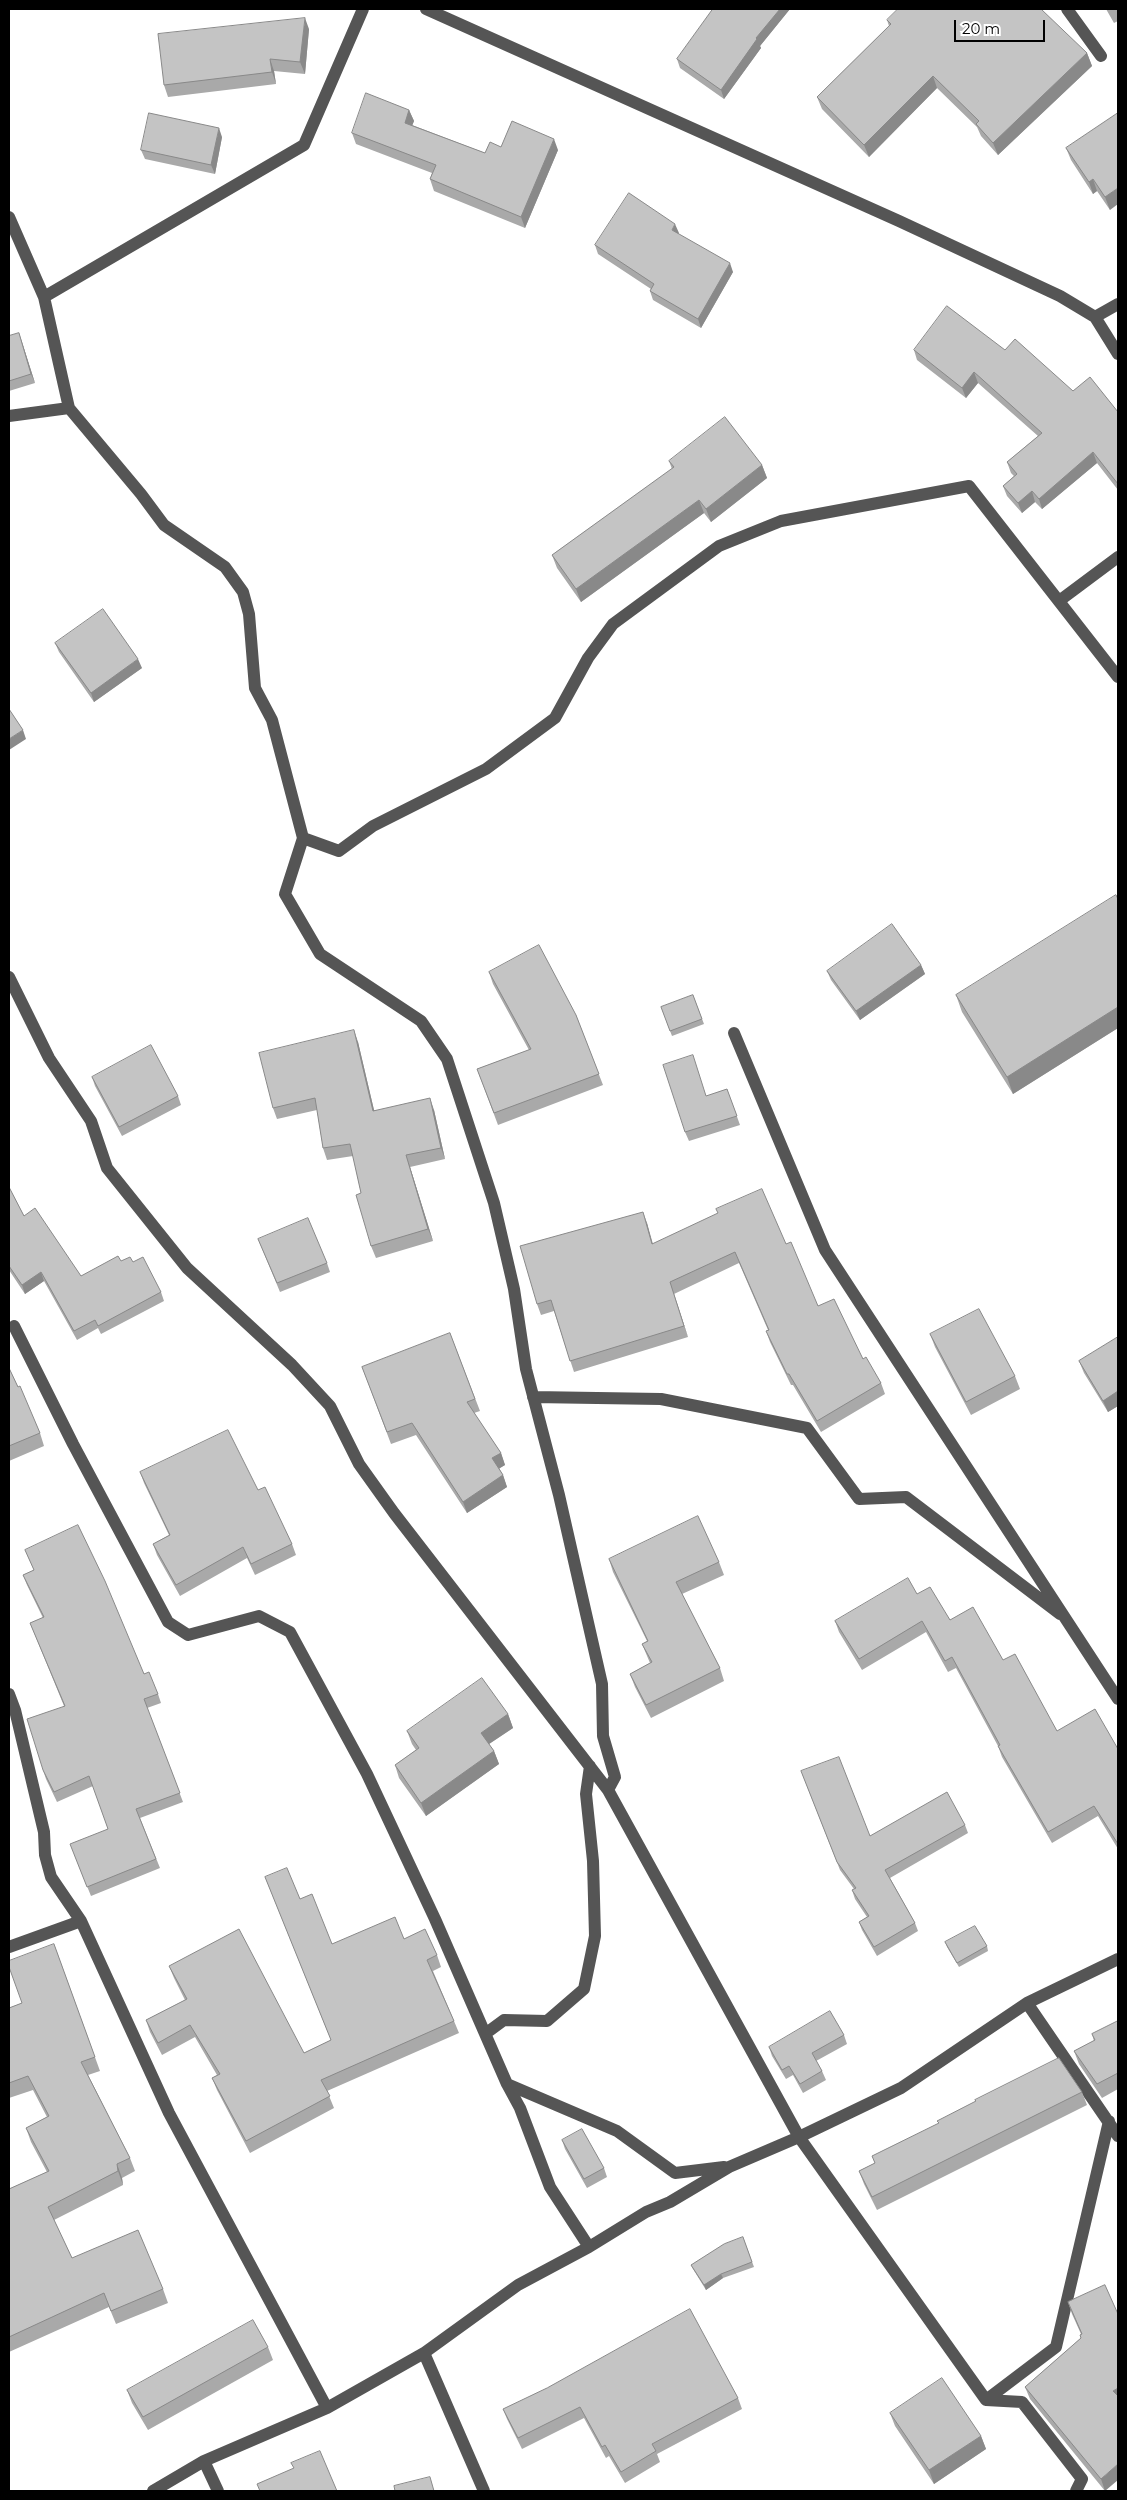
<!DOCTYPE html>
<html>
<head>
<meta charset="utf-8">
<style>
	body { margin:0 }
	#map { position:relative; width:1127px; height:2500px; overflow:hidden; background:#fff; font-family:Montserrat,sans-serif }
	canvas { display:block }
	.frame { position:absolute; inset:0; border:10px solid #000; pointer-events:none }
	.scale { position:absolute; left:954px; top:20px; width:91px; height:22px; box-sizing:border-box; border:2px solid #000; border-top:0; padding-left:6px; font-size:15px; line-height:18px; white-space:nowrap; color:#000; -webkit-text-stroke:4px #fff; paint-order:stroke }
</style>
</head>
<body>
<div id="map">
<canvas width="1127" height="2500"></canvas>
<div class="frame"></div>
<div class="scale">20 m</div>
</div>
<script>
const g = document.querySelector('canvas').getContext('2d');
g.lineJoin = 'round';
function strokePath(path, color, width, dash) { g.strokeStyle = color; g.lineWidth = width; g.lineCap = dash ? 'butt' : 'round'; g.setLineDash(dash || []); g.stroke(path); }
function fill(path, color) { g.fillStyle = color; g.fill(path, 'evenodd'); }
strokePath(new Path2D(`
	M 363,9 L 304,145 L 44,297 L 69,408 L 141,494 L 164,525 L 225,567 L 243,592 L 249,614 L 255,688 L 272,720 L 303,838 L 285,894 L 320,954 L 421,1021 L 447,1059 L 494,1203 L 514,1289 L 526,1369 L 559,1495 L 602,1684 L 603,1736 L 615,1777 L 608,1790 L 799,2137 L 986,2400 L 1022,2402 L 1082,2479 L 1076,2491
	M 426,9 L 899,221 L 1060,296 L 1095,317 L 1118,304
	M 1067,9 L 1101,56
	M 9,217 L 44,297
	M 1095,317 L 1118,354
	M 9,416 L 69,408
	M 1059,601 L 1118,557
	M 303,838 L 339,851 L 373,826 L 486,769 L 555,718 L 588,658 L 613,624 L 719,546 L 781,521 L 969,486 L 1118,677
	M 9,977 L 49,1058 L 91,1121 L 107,1168 L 187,1268 L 292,1365 L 330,1406 L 359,1464 L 394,1513 L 608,1790
	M 734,1033 L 825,1250 L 1118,1699
	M 14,1326 L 73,1444 L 168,1622 L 188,1635 L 259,1616 L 290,1632 L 367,1774 L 435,1919 L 507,2084 L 520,2108 L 550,2187 L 589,2247
	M 533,1397 L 661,1399 L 807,1428 L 859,1499 L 906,1497 L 1060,1614
	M 9,1694 L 15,1710 L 44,1832 L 45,1855 L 51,1877 L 81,1921 L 169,2113 L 327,2408
	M 9,1947 L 81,1921
	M 1027,2003 L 1118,2136
	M 485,2034 L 504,2020 L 547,2021 L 584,1989 L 595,1936 L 593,1861 L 586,1794 L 590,1766
	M 507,2084 L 617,2131 L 675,2173 L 724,2167
	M 424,2353 L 484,2491
	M 986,2400 L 1056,2347 L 1109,2121
	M 204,2461 L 218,2491
	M 153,2491 L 204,2461 L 327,2408 L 424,2353 L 518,2285 L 589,2247 L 646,2212 L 670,2202 L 729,2167 L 799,2137 L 901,2088 L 1027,2003 L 1118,1959`), '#555', 12);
fill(new Path2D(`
	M 713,9 L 790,9 L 760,46 L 761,48 L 724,99 L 680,68 L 677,59 Z
	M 1106,9 L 1118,9 L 1118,21 L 1114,23 Z
	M 887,20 L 1087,53 L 1092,66 L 998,155 L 981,136 L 977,127 L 937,88 L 869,157 L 822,109 L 817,97 L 889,26 Z
	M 309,29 L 305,74 L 274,71 L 276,84 L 168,97 L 164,85 Z
	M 409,110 L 414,121 L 412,125 L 485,153 L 501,147 L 558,150 L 525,228 L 434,191 L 430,179 L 432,173 L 356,144 L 352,133 Z
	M 1118,113 L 1110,210 L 1097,191 L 1093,194 L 1071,160 L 1066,148 Z
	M 222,137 L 215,174 L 145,159 L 141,150 Z
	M 679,233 L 678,234 L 733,272 L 701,328 L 653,300 L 650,291 L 651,289 L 598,254 L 595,245 Z
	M 19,333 L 35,383 L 9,391 L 9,336 Z
	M 914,350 L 1005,350 L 1073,391 L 1118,412 L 1118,490 L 1097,463 L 1042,509 L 1035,502 L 1022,513 L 1007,496 L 1003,486 L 1014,476 L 1011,473 L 1007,462 L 1038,436 L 978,383 L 966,398 L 917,360 Z
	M 669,461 L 762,465 L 767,478 L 711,522 L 704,513 L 581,602 L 557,568 L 552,555 L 672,469 Z
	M 55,643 L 142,668 L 94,702 L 59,652 Z
	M 1118,899 L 1118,1028 L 1013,1094 L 962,1012 L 956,995 Z
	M 921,965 L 925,974 L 860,1020 L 831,980 L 827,971 Z
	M 489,972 L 576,1015 L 603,1085 L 498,1125 L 477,1069 L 529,1050 L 493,984 Z
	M 693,995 L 704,1024 L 672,1036 L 661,1007 Z
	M 358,1042 L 374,1110 L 434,1110 L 445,1159 L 410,1167 L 433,1241 L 376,1258 L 371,1246 L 361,1193 L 353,1156 L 327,1160 L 323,1148 L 317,1110 L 277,1119 L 273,1108 Z
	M 92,1077 L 178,1096 L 181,1105 L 122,1136 L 95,1086 Z
	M 727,1089 L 740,1125 L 689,1141 L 685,1132 L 707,1096 Z
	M 9,1187 L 24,1216 L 81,1276 L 121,1261 L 133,1262 L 161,1292 L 164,1301 L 101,1334 L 98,1328 L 77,1340 L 44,1281 L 25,1294 L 9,1270 Z
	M 647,1223 L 652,1244 L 786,1244 L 818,1306 L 863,1359 L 881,1383 L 885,1394 L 821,1432 L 793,1385 L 791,1385 L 770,1342 L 766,1331 L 768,1330 L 739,1263 L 674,1294 L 688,1337 L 574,1372 L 554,1311 L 541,1315 L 537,1304 Z
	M 258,1239 L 327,1263 L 330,1272 L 280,1292 Z
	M 450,1333 L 480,1411 L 474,1413 L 501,1453 L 505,1465 L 499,1468 L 503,1475 L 507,1487 L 467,1513 L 416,1435 L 391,1444 L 362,1367 Z
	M 930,1334 L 1015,1376 L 1020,1389 L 971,1415 L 935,1347 Z
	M 1118,1337 L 1118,1406 L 1108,1412 L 1084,1373 L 1079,1361 Z
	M 9,1368 L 40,1433 L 44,1446 L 9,1461 Z
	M 140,1472 L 258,1490 L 292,1544 L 296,1555 L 255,1575 L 247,1558 L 180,1596 L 157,1555 L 153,1544 L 169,1535 L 144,1483 Z
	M 25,1550 L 144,1674 L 158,1694 L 161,1703 L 147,1708 L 183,1802 L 140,1818 L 160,1868 L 91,1896 L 74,1854 L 108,1829 L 93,1786 L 57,1802 L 46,1779 L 43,1770 L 64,1706 L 30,1623 L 43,1618 L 27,1585 L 23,1575 L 34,1570 Z
	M 609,1559 L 719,1562 L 724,1575 L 682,1594 L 720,1668 L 724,1681 L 651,1718 L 635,1687 L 630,1674 L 650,1663 L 642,1644 L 647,1641 L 613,1572 Z
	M 917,1594 L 1003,1660 L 1057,1731 L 1118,1749 L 1118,1849 L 1098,1816 L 1052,1843 L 1002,1757 L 998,1746 L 956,1668 L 948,1672 L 926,1632 L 862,1670 L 839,1632 L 835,1621 Z
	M 508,1714 L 513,1728 L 489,1744 L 494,1751 L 499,1764 L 426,1816 L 399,1778 L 395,1765 L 416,1750 L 412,1744 L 407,1731 Z
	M 801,1771 L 870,1836 L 965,1825 L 968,1833 L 890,1878 L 915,1923 L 918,1931 L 877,1956 L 862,1930 L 859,1922 L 867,1917 L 855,1899 L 852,1890 L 854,1889 L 840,1870 Z
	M 265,1877 L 300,1899 L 332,1944 L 404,1939 L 437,1955 L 441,1967 L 433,1971 L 454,2021 L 459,2033 L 327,2091 L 334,2108 L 250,2153 L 217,2090 L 212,2078 L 217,2075 L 195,2037 L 162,2055 L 150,2032 L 146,2020 L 185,2000 L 174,1978 L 169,1966 L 304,2053 L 331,2040 Z
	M 945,1942 L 987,1946 L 988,1951 L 959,1967 L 947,1947 Z
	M 54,1944 L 100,2071 L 88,2075 L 130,2158 L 135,2171 L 122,2178 L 123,2185 L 54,2220 L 72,2258 L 163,2289 L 168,2303 L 116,2324 L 109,2307 L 9,2352 L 9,2189 L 47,2172 L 31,2142 L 26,2128 L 47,2117 L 33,2090 L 9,2098 L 9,2008 L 22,2003 Z
	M 1118,2021 L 1118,2089 L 1102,2098 L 1079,2064 L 1074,2051 L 1094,2041 L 1092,2034 Z
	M 844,2035 L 847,2044 L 816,2061 L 822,2071 L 826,2080 L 803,2093 L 793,2075 L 786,2079 L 772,2056 L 769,2047 Z
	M 1082,2092 L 1087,2105 L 877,2210 L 864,2184 L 859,2171 L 875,2163 L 872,2156 Z
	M 562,2140 L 604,2168 L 607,2177 L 587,2188 L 565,2149 Z
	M 743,2237 L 754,2267 L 723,2278 L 706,2290 L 693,2269 L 691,2265 Z
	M 1105,2285 L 1105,2491 L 1030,2399 L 1025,2387 L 1081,2338 L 1080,2335 L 1081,2334 L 1072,2314 L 1068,2302 Z
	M 268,2347 L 273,2360 L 148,2430 L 132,2403 L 127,2390 Z
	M 738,2398 L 742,2409 L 657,2454 L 660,2462 L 625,2483 L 609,2456 L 606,2458 L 584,2418 L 522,2449 L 507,2419 L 503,2409 Z
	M 890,2413 L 981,2436 L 986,2449 L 934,2484 L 895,2426 Z`), '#a9a9a9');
fill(new Path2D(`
	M 780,9 L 790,9 L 760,46 L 761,48 L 724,99 L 721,90 L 756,38 Z
	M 305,18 L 309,29 L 305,74 L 300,62 Z
	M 1087,53 L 1092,66 L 998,155 L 993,143 Z
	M 270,59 L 274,71 L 276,84 L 272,72 Z
	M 933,76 L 937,88 L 869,157 L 864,145 Z
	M 409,110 L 414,121 L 409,134 L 405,123 Z
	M 219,128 L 222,137 L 215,174 L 211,165 Z
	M 554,139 L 558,150 L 525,228 L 521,217 Z
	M 1093,179 L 1097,191 L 1093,194 L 1089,182 Z
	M 1118,188 L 1118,204 L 1110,210 L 1105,197 Z
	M 675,224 L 679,233 L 675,239 L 672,230 Z
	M 730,263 L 733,272 L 701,328 L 698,319 Z
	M 19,333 L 22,342 L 35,383 L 31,374 Z
	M 974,372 L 978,383 L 966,398 L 962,388 Z
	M 1093,452 L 1097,463 L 1042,509 L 1039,499 Z
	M 762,465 L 767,478 L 711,522 L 706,509 Z
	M 1032,491 L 1035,502 L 1022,513 L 1018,503 Z
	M 699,500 L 704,513 L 581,602 L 576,589 Z
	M 138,659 L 142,668 L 94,702 L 91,693 Z
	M 23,730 L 26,739 L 9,750 L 9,739 Z
	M 921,965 L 925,974 L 860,1020 L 856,1011 Z
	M 1118,1007 L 1118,1028 L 1013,1094 L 1007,1077 Z
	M 354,1030 L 358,1042 L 377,1123 L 373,1111 Z
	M 430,1098 L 434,1110 L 445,1159 L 441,1148 Z
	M 406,1155 L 410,1167 L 433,1241 L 428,1229 Z
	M 643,1212 L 647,1223 L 656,1255 L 652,1244 Z
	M 41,1272 L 44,1281 L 25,1294 L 22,1285 Z
	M 670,1282 L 674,1294 L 688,1337 L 684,1326 Z
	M 1118,1391 L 1118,1406 L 1108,1412 L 1103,1401 Z
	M 501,1453 L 505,1465 L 497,1470 L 492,1458 Z
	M 503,1475 L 507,1487 L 467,1513 L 463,1502 Z
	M 508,1714 L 513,1728 L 486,1746 L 481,1733 Z
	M 494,1751 L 499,1764 L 426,1816 L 421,1803 Z
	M 117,2164 L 122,2178 L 123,2185 L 118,2171 Z
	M 721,2274 L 723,2278 L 706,2290 L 704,2285 Z
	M 1118,2388 L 1118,2402 L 1113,2391 Z
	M 981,2436 L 986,2449 L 934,2484 L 929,2470 Z
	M 1118,2464 L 1118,2480 L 1105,2491 L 1101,2479 Z`), '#898989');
const building = new Path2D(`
	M 713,9 L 780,9 L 756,38 L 757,39 L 721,90 L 677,59 Z
	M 898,9 L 1041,9 L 1087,53 L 993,143 L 976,124 L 979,121 L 933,76 L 864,145 L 817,97 L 891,24 L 887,20 Z
	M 305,18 L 300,62 L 270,59 L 272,72 L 164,85 L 158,34 Z
	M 366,93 L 409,110 L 405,123 L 485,153 L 490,142 L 501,147 L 512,121 L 554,139 L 521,217 L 430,179 L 436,165 L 352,133 Z
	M 149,113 L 219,128 L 211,165 L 141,150 Z
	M 1118,113 L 1118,188 L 1105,197 L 1093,179 L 1089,182 L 1066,148 Z
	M 629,193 L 675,224 L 672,230 L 730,263 L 698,319 L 650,291 L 654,284 L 595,245 Z
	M 947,306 L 1005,350 L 1015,339 L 1073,391 L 1090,377 L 1118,412 L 1118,484 L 1093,452 L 1039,499 L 1032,491 L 1018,503 L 1003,486 L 1017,474 L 1007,462 L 1042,433 L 974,372 L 962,388 L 914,350 Z
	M 19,333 L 31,374 L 9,381 L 9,336 Z
	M 725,417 L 762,465 L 706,509 L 699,500 L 576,589 L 552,555 L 674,467 L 669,461 Z
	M 103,609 L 138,659 L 91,693 L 55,643 Z
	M 9,709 L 23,730 L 9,739 Z
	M 1116,895 L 1118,899 L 1118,1007 L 1007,1077 L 956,995 Z
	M 892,924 L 921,965 L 856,1011 L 827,971 Z
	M 539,945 L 576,1015 L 599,1074 L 494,1113 L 477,1069 L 531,1049 L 489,972 Z
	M 693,995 L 702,1019 L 670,1031 L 661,1007 Z
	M 354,1030 L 373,1111 L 430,1098 L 441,1148 L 406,1155 L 428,1229 L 371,1246 L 356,1195 L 361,1193 L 350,1144 L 323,1148 L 315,1098 L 273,1108 L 259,1053 Z
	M 151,1045 L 178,1096 L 119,1127 L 92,1077 Z
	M 693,1055 L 706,1096 L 727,1089 L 737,1116 L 685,1132 L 663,1065 Z
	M 9,1187 L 24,1216 L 35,1208 L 81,1276 L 118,1256 L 121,1261 L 130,1257 L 133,1262 L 143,1257 L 161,1292 L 98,1326 L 95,1320 L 74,1331 L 41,1272 L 22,1285 L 9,1266 Z
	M 762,1189 L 786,1244 L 791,1242 L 818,1306 L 834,1299 L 863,1359 L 866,1357 L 881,1383 L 817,1421 L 789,1374 L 787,1374 L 766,1331 L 769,1330 L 735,1252 L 670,1282 L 684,1326 L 570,1361 L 551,1300 L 537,1304 L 520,1246 L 643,1212 L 652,1244 L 718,1213 L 716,1209 Z
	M 308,1218 L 327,1263 L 277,1283 L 258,1239 Z
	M 979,1309 L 1015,1376 L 966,1402 L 930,1334 Z
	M 450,1333 L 475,1399 L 467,1402 L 501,1453 L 492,1458 L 503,1475 L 463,1502 L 412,1423 L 387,1432 L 362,1367 Z
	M 1118,1337 L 1118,1391 L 1103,1401 L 1079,1361 Z
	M 9,1368 L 18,1387 L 20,1386 L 40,1433 L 9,1446 Z
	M 228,1430 L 258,1490 L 265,1487 L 292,1544 L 251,1564 L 243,1547 L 176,1585 L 153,1544 L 170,1535 L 140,1472 Z
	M 698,1516 L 719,1562 L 676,1582 L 720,1668 L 646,1705 L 630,1674 L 652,1662 L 642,1644 L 648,1641 L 609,1559 Z
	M 78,1525 L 105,1581 L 144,1674 L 149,1672 L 158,1694 L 144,1699 L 180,1793 L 136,1809 L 156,1859 L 87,1887 L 70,1844 L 108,1829 L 89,1776 L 54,1792 L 43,1770 L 27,1719 L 65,1706 L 30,1623 L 44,1617 L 23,1575 L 34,1570 L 25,1550 Z
	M 908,1578 L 917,1594 L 930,1587 L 950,1620 L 973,1607 L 1003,1660 L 1015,1654 L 1057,1731 L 1095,1709 L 1118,1749 L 1118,1844 L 1094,1806 L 1048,1832 L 998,1746 L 1000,1745 L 952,1657 L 945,1661 L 922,1621 L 859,1659 L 835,1621 Z
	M 482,1678 L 508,1714 L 481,1733 L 494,1751 L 421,1803 L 395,1765 L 419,1748 L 407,1731 Z
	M 839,1757 L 870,1836 L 947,1792 L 965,1825 L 885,1870 L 915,1923 L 874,1947 L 859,1922 L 869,1916 L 852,1890 L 856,1888 L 837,1862 L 801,1771 Z
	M 287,1868 L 300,1899 L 312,1894 L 332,1944 L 395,1917 L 404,1939 L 425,1929 L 437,1955 L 427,1960 L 454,2021 L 321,2080 L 330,2096 L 246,2141 L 212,2078 L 220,2074 L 190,2025 L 158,2043 L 146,2020 L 187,1999 L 169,1966 L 239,1929 L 304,2053 L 331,2040 L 265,1877 Z
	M 975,1926 L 987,1946 L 957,1963 L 945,1942 Z
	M 54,1944 L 95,2057 L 81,2062 L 130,2158 L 117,2164 L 118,2171 L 48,2207 L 72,2258 L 138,2230 L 163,2289 L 111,2311 L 104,2293 L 9,2337 L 9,2189 L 49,2171 L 26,2128 L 49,2116 L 28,2076 L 9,2083 L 9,2008 L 22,2003 L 9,1967 L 9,1961 Z
	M 830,2011 L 844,2035 L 812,2053 L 822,2071 L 800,2084 L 789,2066 L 782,2070 L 769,2047 Z
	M 1118,2021 L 1118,2073 L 1097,2084 L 1074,2051 L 1095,2040 L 1092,2034 Z
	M 1059,2058 L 1082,2092 L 872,2197 L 859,2171 L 875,2163 L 872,2156 L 939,2123 L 937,2121 L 976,2101 L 975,2100 Z
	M 582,2129 L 604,2168 L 584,2179 L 562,2140 Z
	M 743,2237 L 752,2262 L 721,2274 L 704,2285 L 691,2265 L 724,2244 Z
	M 1105,2285 L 1118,2314 L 1118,2388 L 1113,2391 L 1118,2396 L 1118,2464 L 1101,2479 L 1025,2387 L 1081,2338 L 1080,2335 L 1082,2334 L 1068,2302 Z
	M 690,2309 L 738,2398 L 652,2444 L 656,2451 L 621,2472 L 605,2445 L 602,2447 L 580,2407 L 518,2438 L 503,2409 L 547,2388 Z
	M 253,2320 L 268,2347 L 143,2417 L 127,2390 Z
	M 942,2378 L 981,2436 L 929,2470 L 890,2413 Z
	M 320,2451 L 337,2491 L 260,2491 L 257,2484 L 294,2468 L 291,2463 Z
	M 430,2477 L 434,2491 L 395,2491 L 394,2486 Z`);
fill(building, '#c4c4c4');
strokePath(building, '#898989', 1);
</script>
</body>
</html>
